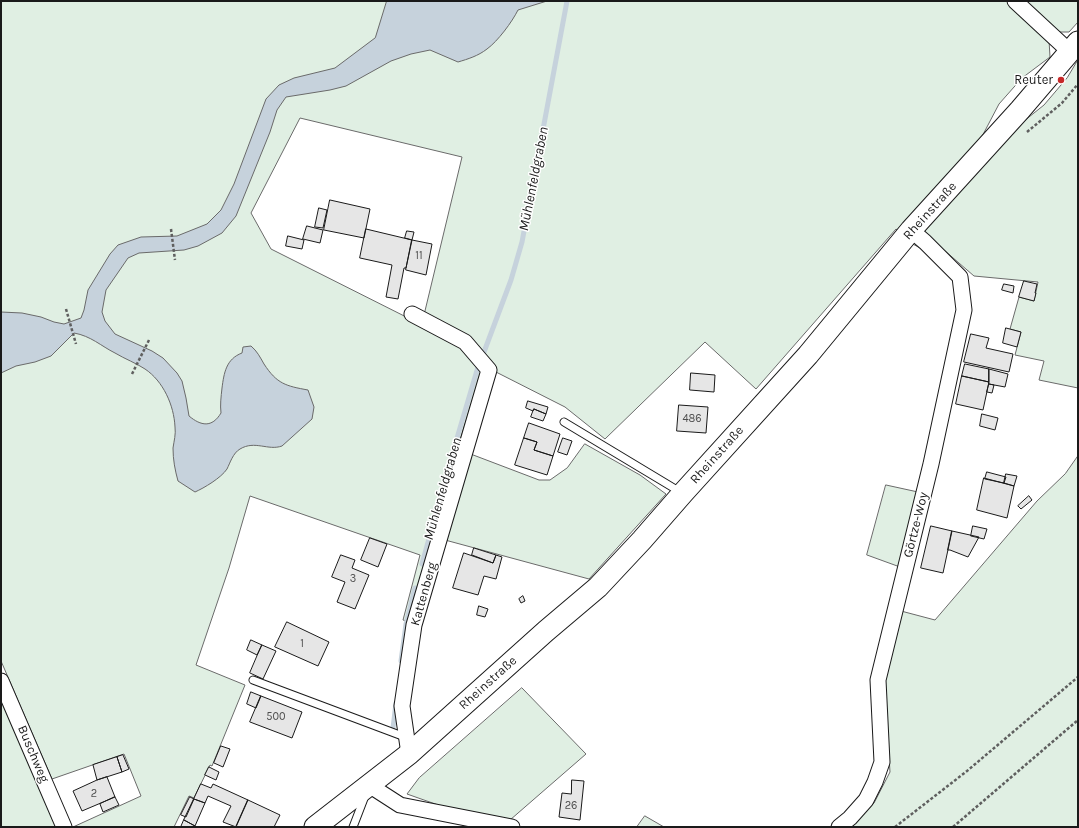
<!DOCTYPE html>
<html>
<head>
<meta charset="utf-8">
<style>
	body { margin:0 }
	#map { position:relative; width:1079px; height:828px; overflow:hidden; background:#fff; font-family:Karla,sans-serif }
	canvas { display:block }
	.frame { position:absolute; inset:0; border:2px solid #1a1a1a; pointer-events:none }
</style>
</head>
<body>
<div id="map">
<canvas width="1079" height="828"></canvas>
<div class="frame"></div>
</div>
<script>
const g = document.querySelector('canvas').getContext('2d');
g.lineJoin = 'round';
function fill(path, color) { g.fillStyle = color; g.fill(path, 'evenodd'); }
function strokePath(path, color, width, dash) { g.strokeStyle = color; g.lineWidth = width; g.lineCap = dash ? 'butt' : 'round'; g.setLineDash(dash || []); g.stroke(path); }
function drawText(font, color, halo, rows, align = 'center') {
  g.font = font + ' Karla,sans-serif'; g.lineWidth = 3; g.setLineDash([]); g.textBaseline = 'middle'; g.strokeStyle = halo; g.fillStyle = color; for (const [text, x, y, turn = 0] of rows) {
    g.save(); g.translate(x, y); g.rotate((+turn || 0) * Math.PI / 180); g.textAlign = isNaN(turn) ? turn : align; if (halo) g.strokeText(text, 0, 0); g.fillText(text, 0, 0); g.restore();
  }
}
const green = new Path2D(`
	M 1,1 L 1008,1 L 1049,40 L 1050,57 L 1022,78 L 999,104 L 977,146 L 901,233 L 896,229 L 756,389 L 705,342 L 605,439 L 565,407 L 494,371 L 424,315 L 462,157 L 300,118 L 251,213 L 271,249 L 446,337 L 464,348 L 482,369 L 458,447 L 410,622 L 403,620 L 420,555 L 250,496 L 229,568 L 196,665 L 245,685 L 212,766 L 210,765 L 194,798 L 189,796 L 174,827 L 73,827 L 141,796 L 124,754 L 52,779 L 1,661 Z
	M 1023,1 L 1078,1 L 1078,22 L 1069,32 L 1056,32 Z
	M 1078,60 L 1078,388 L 1039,380 L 1044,361 L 1015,355 L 1021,332 L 1010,329 L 1019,297 L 1034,301 L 1038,282 L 974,276 L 937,244 L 929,253 L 911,243 L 999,141 L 1044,105 L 1067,78 Z
	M 585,444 L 640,475 L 666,494 L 589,579 L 445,540 L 468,453 L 539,480 L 550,480 L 567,468 Z
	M 1078,456 L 1078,827 L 850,827 L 874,803 L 890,772 L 884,682 L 901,611 L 935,620 L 1037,501 L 1065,474 Z
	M 886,485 L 918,492 L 900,567 L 867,555 Z
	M 522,688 L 586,754 L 510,820 L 441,806 L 407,794 L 419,778 Z
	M 1,697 L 57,827 L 1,827 Z
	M 645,816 L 664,827 L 637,827 Z`);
fill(green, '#e0efe3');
strokePath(green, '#6a6a6a', 1);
const water = new Path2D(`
	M 387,1 L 547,1 L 518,10 C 512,22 498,41 487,49 C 478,56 468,59 458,62 L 430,50 L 411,54 L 391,61 L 346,86 L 330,90 L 286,97 L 277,110 L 270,132 L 236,216 L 222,233 L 198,246 L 184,250 L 139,253 L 128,258 L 106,290 L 102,312 L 105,321 L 115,334 L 152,351 L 163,358 L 177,373 L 182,381 L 186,398 L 189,416 C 201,426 212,428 221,413 C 220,405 221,397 222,388 C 224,373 226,359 242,353 L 243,347 L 251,346 C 257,351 260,357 264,364 C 277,384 286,386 308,390 L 314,407 L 312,419 L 282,446 C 268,451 255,440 240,449 C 233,453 230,463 227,469 C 221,478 204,488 195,492 L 178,481 C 175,470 173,460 173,448 C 174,441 176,434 175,427 C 174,405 163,381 145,369 C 136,363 125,359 115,353 C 101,346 91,336 74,333 L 51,356 L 35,362 L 16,366 L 1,373 L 1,312 L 22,313 L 41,317 L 54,322 L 64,324 L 81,318 L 84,310 L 88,290 L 110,254 L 118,245 L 141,237 L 177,236 L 207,224 L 221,210 L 234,184 L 266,99 L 279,85 L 294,78 L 335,68 L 375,38 Z`);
fill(water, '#c6d2dc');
strokePath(water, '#6a6a6a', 1);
strokePath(new Path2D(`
	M 484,352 L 511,280 L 522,242 L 567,1
	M 422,564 L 455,445 L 478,367
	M 401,661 L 406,624 L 415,588
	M 393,728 L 396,703`), '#c6d2dc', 5);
const building = new Path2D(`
	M 330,200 L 370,209 L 364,238 L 324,230 Z
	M 319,208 L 327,210 L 323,228 L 315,227 Z
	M 307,226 L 323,230 L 320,243 L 303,239 Z
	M 366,229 L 412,240 L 406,268 L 404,268 L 398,299 L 386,297 L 392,265 L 360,258 Z
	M 407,231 L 414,232 L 412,240 L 405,238 Z
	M 288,236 L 304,240 L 302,249 L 286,246 Z
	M 412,240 L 432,244 L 426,275 L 406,270 Z
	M 1024,281 L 1037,284 L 1035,293 L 1036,293 L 1034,301 L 1019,297 Z
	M 1004,284 L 1014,286 L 1013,293 L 1002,290 Z
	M 1006,328 L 1021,332 L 1017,347 L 1003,343 Z
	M 971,334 L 989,338 L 986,348 L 1013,354 L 1009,372 L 964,362 Z
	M 965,364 L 989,369 L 989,382 L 962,376 Z
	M 989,369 L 1008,374 L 1005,387 L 989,384 Z
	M 691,373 L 715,375 L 714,392 L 690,390 Z
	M 962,376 L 989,382 L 983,410 L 956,404 Z
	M 989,384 L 994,385 L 992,393 L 987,392 Z
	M 528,401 L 548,407 L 546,414 L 534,409 L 533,411 L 526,408 Z
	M 679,405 L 708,407 L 706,433 L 677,431 Z
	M 534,409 L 546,414 L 543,421 L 531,417 Z
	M 982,414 L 998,418 L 995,430 L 980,426 Z
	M 529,423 L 560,434 L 553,456 L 534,450 L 537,442 L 524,438 Z
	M 524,438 L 537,442 L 534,450 L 553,456 L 547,475 L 515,465 Z
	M 563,438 L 572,441 L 567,455 L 558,452 Z
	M 987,472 L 1006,477 L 1004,483 L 985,479 Z
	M 1006,474 L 1017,476 L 1014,486 L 1004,483 Z
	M 984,478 L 1014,486 L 1007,518 L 977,510 Z
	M 1029,496 L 1032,500 L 1021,509 L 1018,506 Z
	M 931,526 L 952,531 L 943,573 L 921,568 Z
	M 973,526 L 987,529 L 984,539 L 971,536 Z
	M 952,531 L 979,537 L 968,557 L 950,550 L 948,550 Z
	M 370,538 L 387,544 L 378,567 L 361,560 Z
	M 474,548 L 496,555 L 493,563 L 472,555 Z
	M 464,553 L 493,563 L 496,555 L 502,557 L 496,579 L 484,576 L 478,595 L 453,588 Z
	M 341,555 L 355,560 L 352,568 L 369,575 L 355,609 L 337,602 L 345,582 L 332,577 Z
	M 523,596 L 525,601 L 521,603 L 519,599 Z
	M 479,606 L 488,609 L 485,617 L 477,615 Z
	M 287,622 L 329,642 L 318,666 L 275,647 Z
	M 251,640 L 262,645 L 257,655 L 247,650 Z
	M 262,645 L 276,651 L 263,679 L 250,673 Z
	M 251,692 L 261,696 L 256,708 L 247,704 Z
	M 261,696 L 302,712 L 292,738 L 250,722 Z
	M 221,746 L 230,749 L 223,767 L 214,763 Z
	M 123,755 L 129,769 L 122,772 L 117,757 Z
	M 117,757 L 122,772 L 97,780 L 93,765 Z
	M 209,767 L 219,772 L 216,780 L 205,775 Z
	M 107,777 L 115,797 L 82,811 L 73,791 L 97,780 Z
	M 572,780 L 584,781 L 580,820 L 559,817 L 562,793 L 571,794 Z
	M 201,784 L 211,788 L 213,784 L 248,800 L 236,827 L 223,822 L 231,806 L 208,796 L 205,803 L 194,799 Z
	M 115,797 L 119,805 L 103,812 L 100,804 Z
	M 190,797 L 194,799 L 186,817 L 181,815 Z
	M 194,799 L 205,803 L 195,826 L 184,820 Z
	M 248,800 L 280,815 L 274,827 L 236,827 Z
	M 184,820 L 195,826 L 194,827 L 181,827 Z`);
fill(building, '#e6e6e6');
strokePath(building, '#1a1a1a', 1);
const lane = new Path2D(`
	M 564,422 L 682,493
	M 253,680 L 405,737
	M 353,827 L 365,796`);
const street = new Path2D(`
	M 1015,1 L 1070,52
	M 1,681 L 64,827
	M 409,754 L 402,706 L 414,625 L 489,370 L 465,342 L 412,314
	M 369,785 L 400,805 L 512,827
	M 839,827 L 850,818 L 866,800 L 875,782 L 882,762 L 878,680 L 931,464 L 964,310 L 960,277 L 925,242 L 911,230`);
const secondary = new Path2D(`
	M 315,827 L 409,754 L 546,631 L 598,587 L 642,540 L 683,493 L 808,355 L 911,230 L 1020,110 L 1078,42`);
strokePath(lane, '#1a1a1a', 9);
strokePath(street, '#1a1a1a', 17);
strokePath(secondary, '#1a1a1a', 23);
strokePath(new Path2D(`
	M 1027,132 L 1062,103 L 1078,84
	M 171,229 L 175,260
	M 66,309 L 76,344
	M 132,374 L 149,340
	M 895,827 L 967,771 L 1078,677
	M 953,827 L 1078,720`), '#5f5f5f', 2.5, [3, 2]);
strokePath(lane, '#fff', 7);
strokePath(street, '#fff', 15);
strokePath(secondary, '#fff', 21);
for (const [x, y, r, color] of [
	[1061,80,4,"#c62828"]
]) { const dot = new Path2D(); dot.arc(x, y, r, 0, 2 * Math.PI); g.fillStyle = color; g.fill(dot); strokePath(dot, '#fff', 1.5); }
drawText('11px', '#4d4d4d', null, [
	["11",419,256],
	["486",692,419],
	["3",353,579],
	["1",302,644],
	["500",276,717],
	["2",94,794],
	["26",571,806]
]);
drawText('13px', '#1a1a1a', '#fff', [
	["Reuter",1053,80]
], 'right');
drawText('13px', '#1a1a1a', '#fff', [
	["Rheinstraße",930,211,-48],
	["Rheinstraße",717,455,-48],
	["Görtze-Woy",916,525,-76],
	["Kattenberg",424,594,-74],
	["Rheinstraße",488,683,-42],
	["Buschweg",33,754,67]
]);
drawText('italic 14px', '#1a1a1a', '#fff', [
	["Mühlenfeldgraben",534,179,-79],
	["Mühlenfeldgraben",443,489,-74]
]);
</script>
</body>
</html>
